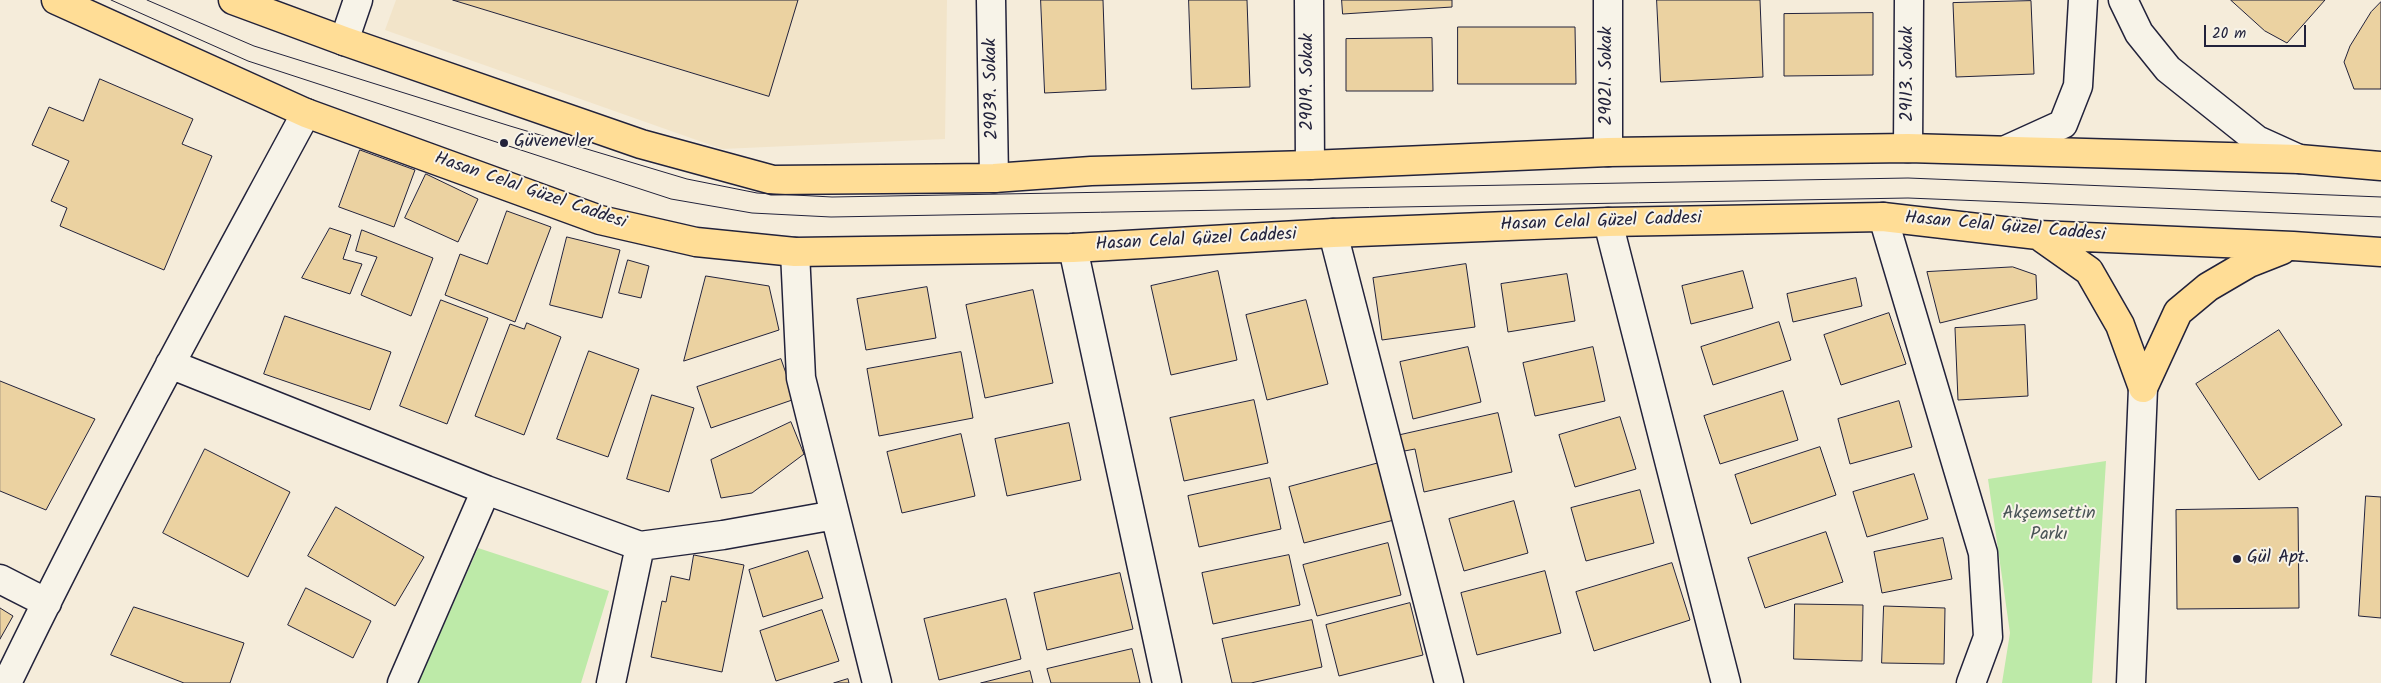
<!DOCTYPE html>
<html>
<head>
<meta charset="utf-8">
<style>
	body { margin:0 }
	#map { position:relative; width:2381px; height:683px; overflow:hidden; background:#f5ecda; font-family:Kalam,sans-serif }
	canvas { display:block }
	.scale { position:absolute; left:2204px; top:25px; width:102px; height:22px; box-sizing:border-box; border:2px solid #22223b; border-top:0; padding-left:6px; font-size:15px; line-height:18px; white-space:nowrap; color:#22223b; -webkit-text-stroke:4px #f7f3e8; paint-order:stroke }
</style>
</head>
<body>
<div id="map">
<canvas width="2381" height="683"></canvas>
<div class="scale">20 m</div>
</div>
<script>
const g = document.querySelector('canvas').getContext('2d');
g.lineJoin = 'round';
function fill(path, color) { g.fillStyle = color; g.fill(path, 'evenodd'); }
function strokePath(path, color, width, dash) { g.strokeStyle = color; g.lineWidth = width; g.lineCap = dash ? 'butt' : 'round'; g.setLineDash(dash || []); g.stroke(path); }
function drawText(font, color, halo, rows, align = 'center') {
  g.font = font + ' Kalam,sans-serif'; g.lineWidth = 4; g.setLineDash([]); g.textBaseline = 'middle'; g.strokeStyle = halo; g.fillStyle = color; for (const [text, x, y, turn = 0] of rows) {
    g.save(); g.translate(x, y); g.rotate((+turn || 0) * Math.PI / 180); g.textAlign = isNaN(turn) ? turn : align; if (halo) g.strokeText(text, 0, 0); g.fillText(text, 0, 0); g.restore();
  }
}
fill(new Path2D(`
	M 396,0 L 947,0 L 945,139 L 722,149 L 385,30 Z`), '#f2e4c9');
fill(new Path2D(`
	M 2106,461 L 2092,683 L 2002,683 L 2010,633 L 1988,479 Z
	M 478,548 L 609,591 L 581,683 L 418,683 Z`), '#bdeaa8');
const building = new Path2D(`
	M 453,0 L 798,0 L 769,96 Z
	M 1041,0 L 1103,0 L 1106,90 L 1045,93 Z
	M 1189,0 L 1247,0 L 1250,87 L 1192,89 Z
	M 1342,0 L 1452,0 L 1452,7 L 1343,14 Z
	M 1657,0 L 1760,0 L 1763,77 L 1661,82 Z
	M 2231,0 L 2325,0 L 2287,43 L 2265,31 Z
	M 2031,1 L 2034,74 L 1956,77 L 1953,3 Z
	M 2381,2 L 2381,89 L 2354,89 L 2344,62 L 2350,46 L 2371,12 Z
	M 1873,13 L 1873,75 L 1784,76 L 1784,14 Z
	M 1458,27 L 1575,27 L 1576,84 L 1458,84 Z
	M 1432,38 L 1433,91 L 1346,91 L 1346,39 Z
	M 100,79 L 193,119 L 182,144 L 212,156 L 164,270 L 60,226 L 67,208 L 51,201 L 69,161 L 32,145 L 49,107 L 83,121 Z
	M 360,150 L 415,170 L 394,227 L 339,207 Z
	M 426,174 L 478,199 L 458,242 L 405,218 Z
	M 507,211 L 551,227 L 515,322 L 445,295 L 460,254 L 487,264 Z
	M 330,228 L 351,235 L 343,259 L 362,264 L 350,294 L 302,278 Z
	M 362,230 L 433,258 L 411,316 L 361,295 L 377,257 L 356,251 Z
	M 567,237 L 620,250 L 602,318 L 550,305 Z
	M 628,260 L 649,266 L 641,298 L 619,293 Z
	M 1466,264 L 1475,327 L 1382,340 L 1373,278 Z
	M 2013,267 L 2036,275 L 2037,299 L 1940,323 L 1927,272 Z
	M 1218,271 L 1237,360 L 1171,375 L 1151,286 Z
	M 1743,271 L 1753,308 L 1691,324 L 1682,286 Z
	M 1567,274 L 1575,321 L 1508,332 L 1501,284 Z
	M 706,276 L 769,286 L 779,330 L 684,361 Z
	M 1856,278 L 1862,306 L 1793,322 L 1787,294 Z
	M 927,287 L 936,338 L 866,350 L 857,299 Z
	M 1033,290 L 1053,383 L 985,398 L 966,305 Z
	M 441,300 L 488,318 L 447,424 L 400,406 Z
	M 1306,300 L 1328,384 L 1267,400 L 1246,315 Z
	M 1889,313 L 1906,364 L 1841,385 L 1824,335 Z
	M 285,316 L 391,352 L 370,410 L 264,374 Z
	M 1779,322 L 1791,360 L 1713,385 L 1701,347 Z
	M 527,323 L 561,337 L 524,435 L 475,416 L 510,324 L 524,329 Z
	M 2025,325 L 2028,396 L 1958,400 L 1955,328 Z
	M 2279,330 L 2342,425 L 2259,480 L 2196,384 Z
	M 1468,347 L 1481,402 L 1413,419 L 1400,362 Z
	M 1593,347 L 1605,401 L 1535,416 L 1523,363 Z
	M 589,351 L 639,369 L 608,457 L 557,439 Z
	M 961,352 L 973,418 L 879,436 L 867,369 Z
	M 781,359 L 795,399 L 711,428 L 697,387 Z
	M 0,381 L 95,419 L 46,510 L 0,491 Z
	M 1783,391 L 1798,440 L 1720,464 L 1704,416 Z
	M 652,395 L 694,408 L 669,492 L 627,479 Z
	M 1254,400 L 1268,463 L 1184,481 L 1170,418 Z
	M 1899,401 L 1912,447 L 1850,464 L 1838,419 Z
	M 1498,413 L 1512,472 L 1424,492 L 1415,449 L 1399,452 L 1396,436 Z
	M 1620,417 L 1636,469 L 1575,487 L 1559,435 Z
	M 791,422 L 804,454 L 752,493 L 721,498 L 711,460 Z
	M 1069,423 L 1081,480 L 1007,496 L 995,439 Z
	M 961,434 L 975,496 L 902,513 L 887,452 Z
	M 1820,447 L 1836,495 L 1751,524 L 1735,475 Z
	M 205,449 L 290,492 L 248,577 L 163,533 Z
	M 1379,463 L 1394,520 L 1304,543 L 1289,487 Z
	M 1914,474 L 1928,519 L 1867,537 L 1853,492 Z
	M 1270,478 L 1281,529 L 1199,547 L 1188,496 Z
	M 1640,490 L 1654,543 L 1586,561 L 1571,508 Z
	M 2366,496 L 2381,497 L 2381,618 L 2359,616 Z
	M 1514,501 L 1528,553 L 1464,571 L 1449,519 Z
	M 336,507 L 424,557 L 395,606 L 308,556 Z
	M 2298,508 L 2299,608 L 2177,609 L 2176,510 Z
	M 1826,532 L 1843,582 L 1765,608 L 1748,558 Z
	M 1943,538 L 1952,579 L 1882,593 L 1874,552 Z
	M 1388,543 L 1401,595 L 1317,616 L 1303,565 Z
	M 808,551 L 823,598 L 763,617 L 749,570 Z
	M 694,555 L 744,565 L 722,672 L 651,657 L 662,601 L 666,602 L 671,576 L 689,580 Z
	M 1289,555 L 1300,605 L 1213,624 L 1202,573 Z
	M 1672,563 L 1690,620 L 1594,651 L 1576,592 Z
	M 1545,571 L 1561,633 L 1477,655 L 1461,593 Z
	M 1120,573 L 1133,629 L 1047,650 L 1034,593 Z
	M 306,588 L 371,621 L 353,658 L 288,625 Z
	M 1006,599 L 1021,659 L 939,680 L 924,619 Z
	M 1410,603 L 1423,655 L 1339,676 L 1326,625 Z
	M 1795,604 L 1863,605 L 1862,661 L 1794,659 Z
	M 1884,606 L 1945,608 L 1944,664 L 1882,663 Z
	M 134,607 L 244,643 L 230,683 L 184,683 L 111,655 Z
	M 0,608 L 13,616 L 0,639 Z
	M 822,610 L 839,661 L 776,681 L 760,631 Z
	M 1312,620 L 1322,667 L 1251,683 L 1232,683 L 1222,639 Z
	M 1132,649 L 1140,683 L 1051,683 L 1047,669 Z
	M 1030,671 L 1033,683 L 981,683 Z
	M 848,679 L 849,683 L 834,683 Z`);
fill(building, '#ebd2a1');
strokePath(building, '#22223b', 1);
const minor = new Path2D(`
	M 991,0 L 994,178
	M 1309,0 L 1310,165
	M 1608,0 L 1608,152
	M 2123,0 L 2139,33 L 2168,69 L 2257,140 L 2299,159
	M 344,41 L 358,0
	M 1908,148 L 1909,0
	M 2008,149 L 2063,124 L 2078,86 L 2083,0
	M 1883,217 L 1983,553 L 1988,637 L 1971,683
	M 1608,222 L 1726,683
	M 1333,233 L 1449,683
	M 1073,248 L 1167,683
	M 795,252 L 801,378 L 877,683
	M 170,364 L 486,490
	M 0,579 L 47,603
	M 7,683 C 100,490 204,302 306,113
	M 402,683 L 486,490 L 640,546 L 723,535 L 835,515
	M 611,683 L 640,546
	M 2131,683 L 2143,388`);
const major = new Path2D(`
	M 56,0 L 306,113 L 600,220 L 696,242 L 795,252 L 1073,248 L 1333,233 L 1608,222 L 1883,217 L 2038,235 L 2293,246 L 2381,252
	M 233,0 L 344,41 L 641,144 L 773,180 L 994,178 L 1091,171 L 1310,165 L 1608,152 L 1908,148 L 2299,159 L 2381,166
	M 2038,235 L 2089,271 L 2120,325 L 2143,388
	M 2143,388 L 2178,312 L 2208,287 L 2249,263 L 2282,250`);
strokePath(minor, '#22223b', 31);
strokePath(major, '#22223b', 31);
strokePath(minor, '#f7f3e8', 28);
strokePath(major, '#ffdd96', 28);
strokePath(new Path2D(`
	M 111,0 L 248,61 L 671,199 L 752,213 L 831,217 L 1908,198 L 2381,217
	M 147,0 L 254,46 L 510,126 L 687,179 L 757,193 L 832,197 L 1908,178 L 2381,197`), '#22223b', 1);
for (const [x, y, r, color] of [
	[504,143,5,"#22223b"],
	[2237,559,5,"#22223b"]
]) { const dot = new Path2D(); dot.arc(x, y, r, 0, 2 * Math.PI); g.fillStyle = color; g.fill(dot); strokePath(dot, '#f7f3e8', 2); }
drawText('18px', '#22223b', '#f7f3e8', [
	["29113. Sokak",1909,74,-90],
	["29021. Sokak",1608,76,-90],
	["29019. Sokak",1309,82,-90],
	["29039. Sokak",993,89,-91],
	["Hasan Celal Güzel Caddesi",530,192,19],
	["Hasan Celal Güzel Caddesi",1601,223,-2],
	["Hasan Celal Güzel Caddesi",2005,228,5],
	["Hasan Celal Güzel Caddesi",1196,241,-3]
]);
drawText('18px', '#22223b', '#f7f3e8', [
	["Güvenevler",514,143],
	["Gül Apt.",2247,559]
], 'left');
drawText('18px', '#495456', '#f7f3e8', [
	["Akşemsettin",2049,515],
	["Parkı",2049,536]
]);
</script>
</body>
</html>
